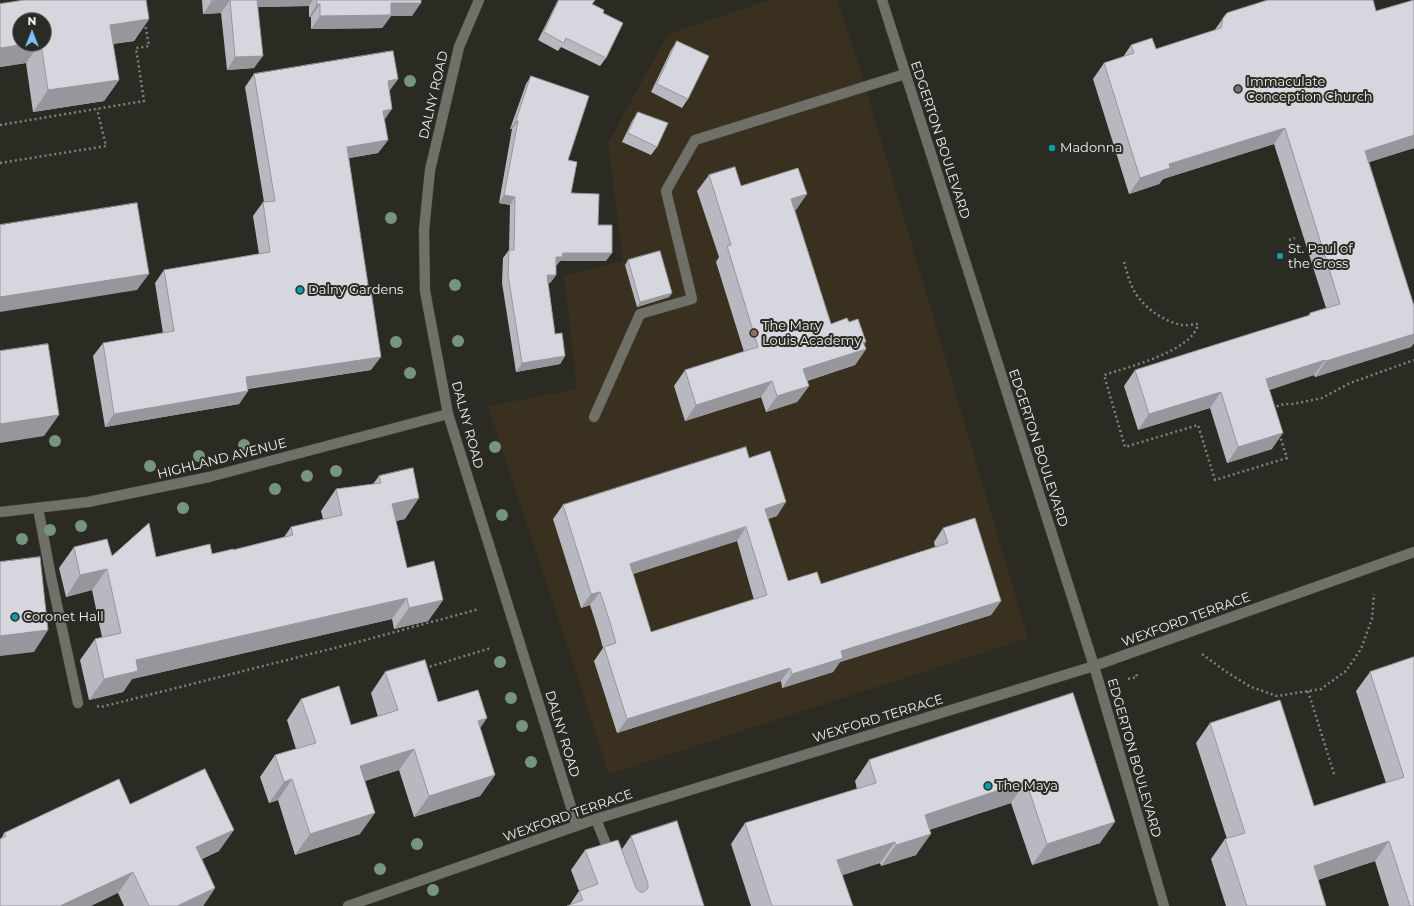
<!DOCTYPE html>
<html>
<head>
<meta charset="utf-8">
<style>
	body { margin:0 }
	#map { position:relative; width:1414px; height:906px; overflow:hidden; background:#2b2a23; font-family:Montserrat,sans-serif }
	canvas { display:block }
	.north { position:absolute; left:12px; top:12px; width:40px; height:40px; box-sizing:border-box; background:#2b2a23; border:1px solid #7a7973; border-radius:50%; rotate:0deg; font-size:11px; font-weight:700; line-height:16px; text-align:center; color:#f1f0eb }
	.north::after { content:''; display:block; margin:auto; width:14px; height:18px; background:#76c0f7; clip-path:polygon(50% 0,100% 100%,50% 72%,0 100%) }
</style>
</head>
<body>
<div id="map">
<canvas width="1414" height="906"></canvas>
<div class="north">N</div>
</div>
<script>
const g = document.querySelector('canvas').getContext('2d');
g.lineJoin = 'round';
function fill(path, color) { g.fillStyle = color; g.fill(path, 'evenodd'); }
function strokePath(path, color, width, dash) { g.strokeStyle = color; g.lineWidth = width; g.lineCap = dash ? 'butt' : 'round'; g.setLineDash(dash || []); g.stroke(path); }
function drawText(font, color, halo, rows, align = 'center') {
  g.font = font + ' Montserrat,sans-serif'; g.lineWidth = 4; g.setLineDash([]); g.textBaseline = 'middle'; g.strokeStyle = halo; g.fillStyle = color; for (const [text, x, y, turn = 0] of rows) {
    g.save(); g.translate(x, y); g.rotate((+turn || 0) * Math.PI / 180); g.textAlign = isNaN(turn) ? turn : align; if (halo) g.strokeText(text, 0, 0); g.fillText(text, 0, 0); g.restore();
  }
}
fill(new Path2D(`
	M 770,0 L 837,0 L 860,69 L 1028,638 L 609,774 L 488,406 L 577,389 L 564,276 L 623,261 L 608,143 L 668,34 Z`), '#3a3020');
const lane = new Path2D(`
	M 594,417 L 640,314 L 692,299 L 666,191 L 695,140 L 905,74
	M 38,508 L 51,577 L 78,703
	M 596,819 L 610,855`);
const street = new Path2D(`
	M 479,0 L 459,47 L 430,170 L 424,230 L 425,291 L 448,414 L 577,826
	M 882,0 L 1094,666 L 1164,906
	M 0,512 L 88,502 L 209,477 L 448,414
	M 348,906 L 596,819 L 1094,666 L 1414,552`);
strokePath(lane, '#494842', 11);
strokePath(street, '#494842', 11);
strokePath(new Path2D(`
	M 0,125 L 144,101 L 136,48 L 149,46 L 145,23
	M 0,163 L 106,146 L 97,109
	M 1289,240 L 1295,238
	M 1124,262 C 1127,273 1130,285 1136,294 C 1146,309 1165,322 1182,325 C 1187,326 1193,324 1198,324 C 1193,351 1128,367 1104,375 L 1125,447 L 1198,425 L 1215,480 L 1287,458 L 1280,436
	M 1272,408 L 1284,404 L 1293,404 L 1322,398 L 1350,383 L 1414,360
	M 1202,654 L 1225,671 L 1251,687 L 1277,696 L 1321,689 L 1346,671 L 1361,649 L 1372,619 L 1374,594
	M 425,668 L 491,648
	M 1128,679 L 1137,677 L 1136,672
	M 1308,691 L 1335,777
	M 97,706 L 101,707 L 358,642 L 479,609`), '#81807a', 2.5, [2, 3]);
strokePath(lane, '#717068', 10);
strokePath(street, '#717068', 10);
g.fillStyle = '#76947f';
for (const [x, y] of [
	[410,81],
	[391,218],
	[455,285],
	[458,341],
	[396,342],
	[410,373],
	[55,441],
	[244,445],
	[495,447],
	[199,456],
	[150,466],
	[336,471],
	[307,476],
	[275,489],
	[183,508],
	[502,515],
	[81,526],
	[50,530],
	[22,539],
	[500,662],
	[511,698],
	[522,726],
	[531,762],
	[417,844],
	[380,869],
	[433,890]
]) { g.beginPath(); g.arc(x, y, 6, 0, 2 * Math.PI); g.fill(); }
fill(new Path2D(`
	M 21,0 L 146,0 L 149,19 L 134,41 L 113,44 L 119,80 L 104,101 L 33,112 L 26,63 L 0,67 L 0,4 L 21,1 ZM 20,20 L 44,20 L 44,44 L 20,44 Z
	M 202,0 L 421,0 L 412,16 L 391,16 L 382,28 L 311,29 L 311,17 L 309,17 L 309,6 L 258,7 L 254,68 L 227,70 L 221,13 L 203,14 Z
	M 558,0 L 595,0 L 592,4 L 603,13 L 606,58 L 600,66 L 561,47 L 558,51 L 538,40 Z
	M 1414,0 L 1414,148 L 1369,162 L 1414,306 L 1414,343 L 1411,347 L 1315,377 L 1314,375 L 1269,390 L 1272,449 L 1227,463 L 1210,408 L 1138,430 L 1124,386 L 1135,370 L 1308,316 L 1310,313 L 1326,308 L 1274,144 L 1163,179 L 1159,184 L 1129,194 L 1093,79 L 1104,63 L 1123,57 L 1131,45 L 1156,49 L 1214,31 L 1223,18 L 1376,11 Z
	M 677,41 L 688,99 L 682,108 L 651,92 L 671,50 Z
	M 254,74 L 398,79 L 389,91 L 384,121 L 388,140 L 378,153 L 349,158 L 371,370 L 248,389 L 248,391 L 239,404 L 105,427 L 93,356 L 103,343 L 163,333 L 155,283 L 164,270 L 259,254 L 253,216 L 263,202 L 264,202 L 245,87 Z
	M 531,76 L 568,160 L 571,193 L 598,225 L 606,261 L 560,261 L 556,265 L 556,275 L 550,283 L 548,283 L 555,334 L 565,356 L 560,364 L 516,372 L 502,283 L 503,258 L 509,250 L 510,205 L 499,203 L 512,129 L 510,129 L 526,84 Z
	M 638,112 L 657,147 L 651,155 L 622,142 L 632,121 Z
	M 709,175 L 741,186 L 807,194 L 795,210 L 831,324 L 849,322 L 864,344 L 866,349 L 855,365 L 807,381 L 809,386 L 797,402 L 766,412 L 761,397 L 685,421 L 674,386 L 685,370 L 744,352 L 716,262 L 719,257 L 697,191 Z
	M 628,260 L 672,293 L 669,297 L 637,307 L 625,265 Z
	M 749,458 L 777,516 L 768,519 L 788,581 L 821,584 L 935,547 L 934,542 L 943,528 L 1001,601 L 991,615 L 840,662 L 833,672 L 782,688 L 781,681 L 617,733 L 594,661 L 603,648 L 598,630 L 590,605 L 581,608 L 553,519 L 563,505 ZM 737,541 L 754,600 L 651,632 L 633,574 Z
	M 379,476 L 405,519 L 396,521 L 407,568 L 443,600 L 428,621 L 394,629 L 392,619 L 132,679 L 123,692 L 89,700 L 80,660 L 95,639 L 102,637 L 92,590 L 66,597 L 59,568 L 74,547 L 112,556 L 156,557 L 212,554 L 233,550 L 284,537 L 291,527 L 323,519 L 321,511 L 336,489 L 373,484 Z
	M 1414,657 L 1414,906 L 1389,906 L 1375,861 L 1318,880 L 1326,906 L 1226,906 L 1211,859 L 1225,839 L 1227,839 L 1196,743 L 1210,723 L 1314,806 L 1386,783 L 1356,691 L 1370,672 Z
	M 385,672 L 438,702 L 487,718 L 480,728 L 495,775 L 480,796 L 414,817 L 399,770 L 365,781 L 360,834 L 295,855 L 278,800 L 269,803 L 260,777 L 275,755 L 296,749 L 287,720 L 301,699 L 351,725 L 378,717 L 371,693 Z
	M 1073,693 L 1100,843 L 1032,865 L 1011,803 L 929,830 L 916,855 L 881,866 L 880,863 L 842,875 L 853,906 L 751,906 L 731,844 L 745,823 L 857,789 L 855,781 L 869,760 Z
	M 130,804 L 219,851 L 202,859 L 215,888 L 203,906 L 124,906 L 118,893 L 1,839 L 4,833 Z
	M 631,836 L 704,906 L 569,906 L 579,891 L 571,870 L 585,850 L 622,849 Z`), '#b8b8c0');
fill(new Path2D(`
	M 230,0 L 221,13 L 203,14 L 212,1 Z
	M 253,0 L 313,0 L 309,6 L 248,7 Z
	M 391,3 L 421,3 L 412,16 L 391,16 L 382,28 L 311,29 L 320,16 Z
	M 317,4 L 320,4 L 311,17 L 309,17 Z
	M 149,19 L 134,41 L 95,46 L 110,25 Z
	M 26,44 L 39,44 L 26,63 L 0,67 L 0,48 Z
	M 263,56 L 254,68 L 227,70 L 235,57 Z
	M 398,79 L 388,93 L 388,81 Z
	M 119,80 L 104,101 L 33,112 L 48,90 Z
	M 392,109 L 383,122 L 383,111 Z
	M 516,121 L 518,121 L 512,129 L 510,129 Z
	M 1285,128 L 1274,144 L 1163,179 L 1159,184 L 1129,194 L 1140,178 L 1169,164 Z
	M 1414,135 L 1414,148 L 1354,167 L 1365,151 Z
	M 388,140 L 378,153 L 338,160 L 347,147 Z
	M 807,194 L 796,210 L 780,215 L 791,199 Z
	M 504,195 L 515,197 L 510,205 L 499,203 Z
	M 563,253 L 612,253 L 606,261 L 560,261 L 557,265 L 551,265 L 556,257 Z
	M 149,274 L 137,290 L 0,312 L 0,297 Z
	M 547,275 L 556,275 L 550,283 L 541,283 Z
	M 672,293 L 669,297 L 637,307 L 640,302 Z
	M 1414,334 L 1414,343 L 1411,347 L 1315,377 L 1326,361 Z
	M 866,342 L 858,352 L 866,349 L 855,365 L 792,385 L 803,369 Z
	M 565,356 L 560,364 L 516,372 L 522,363 Z
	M 381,357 L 371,370 L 237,390 L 246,377 Z
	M 1325,360 L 1314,375 L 1255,395 L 1266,379 Z
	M 772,381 L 761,397 L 685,421 L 696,405 Z
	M 809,386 L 797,402 L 766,412 L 777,396 Z
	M 248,391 L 239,404 L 105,427 L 114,414 Z
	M 1221,392 L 1210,408 L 1138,430 L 1149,414 Z
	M 59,415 L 44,436 L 0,443 L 0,424 Z
	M 1283,433 L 1272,449 L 1227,463 L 1238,447 Z
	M 419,498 L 405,519 L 377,525 L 392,504 Z
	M 786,502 L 777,516 L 755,523 L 765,509 Z
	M 746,527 L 737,541 L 620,578 L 630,564 Z
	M 107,569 L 92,590 L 66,597 L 80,575 Z
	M 600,592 L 590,605 L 581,608 L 591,594 Z
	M 407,598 L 392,619 L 132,679 L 123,692 L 89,700 L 104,679 L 136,660 Z
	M 443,600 L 428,621 L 394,629 L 409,608 Z
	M 1001,601 L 991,615 L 840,662 L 833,672 L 782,688 L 792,674 L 841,651 Z
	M 48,630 L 34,652 L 0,656 L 0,636 Z
	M 790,668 L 781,681 L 617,733 L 627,719 Z
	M 487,718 L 472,739 L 478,721 Z
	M 414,749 L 399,770 L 345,787 L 360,766 Z
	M 495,775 L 480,796 L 414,817 L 429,796 Z
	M 292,779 L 278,800 L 269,803 L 284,782 Z
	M 1026,781 L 1011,803 L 910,836 L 925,815 Z
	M 375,813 L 360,834 L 295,855 L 310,834 Z
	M 1115,822 L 1100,843 L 1032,865 L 1047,844 Z
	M 234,830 L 219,851 L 181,868 L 196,847 Z
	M 931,834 L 916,855 L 881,866 L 896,845 Z
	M 1389,841 L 1375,861 L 1300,885 L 1314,866 Z
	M 895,842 L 880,863 L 822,882 L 837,860 Z
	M 133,872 L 118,893 L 91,906 L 60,906 Z
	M 215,888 L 203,906 L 177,906 Z`), '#96969c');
const building = new Path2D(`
	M 25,0 L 146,0 L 149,19 L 110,25 L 119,80 L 48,90 L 41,44 L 44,44 L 44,20 L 20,20 L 20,44 L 26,44 L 0,48 L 0,4 Z
	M 211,0 L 257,0 L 263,56 L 235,57 L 230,0 L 212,1 Z
	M 317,0 L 421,0 L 421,3 L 391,3 L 391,15 L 320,16 L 320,4 L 317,4 Z
	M 559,0 L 595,0 L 592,4 L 604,10 L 603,13 L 623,23 L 606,58 L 566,38 L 564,43 L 544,32 Z
	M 1268,0 L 1373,0 L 1376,11 L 1414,0 L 1414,135 L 1365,151 L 1414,306 L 1414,334 L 1326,361 L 1325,360 L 1266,379 L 1283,433 L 1238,447 L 1221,392 L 1149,414 L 1135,370 L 1310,315 L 1310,313 L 1340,304 L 1285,128 L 1169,164 L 1170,168 L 1140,178 L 1104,63 L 1134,53 L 1131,45 L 1152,38 L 1156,49 L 1221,28 L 1223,18 L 1227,13 Z
	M 677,41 L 709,56 L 688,99 L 657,84 Z
	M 393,51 L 398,79 L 388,81 L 392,109 L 383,111 L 388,140 L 347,147 L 369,291 L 371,291 L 381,357 L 246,377 L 248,391 L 114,414 L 103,343 L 174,331 L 164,270 L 270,252 L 263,202 L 275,201 L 254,74 Z
	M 531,76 L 589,96 L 568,160 L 577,162 L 571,193 L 599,194 L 598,225 L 612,225 L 612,253 L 563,253 L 562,257 L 556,257 L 556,275 L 547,275 L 555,334 L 562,333 L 565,356 L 522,363 L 508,275 L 509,250 L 514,250 L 515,197 L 504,195 L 518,121 L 516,121 Z
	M 638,112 L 668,123 L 657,147 L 628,133 Z
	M 735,167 L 741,186 L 798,168 L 807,194 L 791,199 L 831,324 L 847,318 L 849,322 L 858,319 L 866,342 L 863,342 L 866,349 L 803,369 L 809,386 L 777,396 L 772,381 L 696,405 L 685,370 L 758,347 L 727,246 L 731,245 L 709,175 Z
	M 137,203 L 149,274 L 0,297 L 0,225 Z
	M 660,251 L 672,293 L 640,302 L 628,260 Z
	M 48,344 L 59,415 L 0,424 L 0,351 Z
	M 746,447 L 749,458 L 770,451 L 786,502 L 765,509 L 788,581 L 817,572 L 821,584 L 948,543 L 943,528 L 975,518 L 1001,601 L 841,651 L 843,658 L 792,674 L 790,668 L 627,719 L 604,647 L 616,643 L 608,616 L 600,592 L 591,594 L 563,505 ZM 746,527 L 767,595 L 651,632 L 630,564 Z
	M 413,468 L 419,498 L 392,504 L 407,568 L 434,561 L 443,600 L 409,608 L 407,598 L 136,660 L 138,671 L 104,679 L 95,639 L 121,633 L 107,569 L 80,575 L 74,547 L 107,539 L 112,556 L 149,523 L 156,557 L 210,544 L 212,554 L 233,549 L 233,550 L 293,535 L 291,527 L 342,515 L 336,489 L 381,483 L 379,476 Z
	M 40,557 L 48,630 L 0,636 L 0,562 Z
	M 1414,657 L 1414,906 L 1410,906 L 1389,841 L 1314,866 L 1326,906 L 1247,906 L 1225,839 L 1245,833 L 1210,723 L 1280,700 L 1314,806 L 1404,777 L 1370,672 Z
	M 425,660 L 438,702 L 478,690 L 487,718 L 478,721 L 495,775 L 429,796 L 414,749 L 360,766 L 375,813 L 310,834 L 292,779 L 284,782 L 275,755 L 316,743 L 301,699 L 339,686 L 351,725 L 398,710 L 385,672 Z
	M 1073,693 L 1115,822 L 1047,844 L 1026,781 L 925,815 L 931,834 L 896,845 L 895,842 L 837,860 L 853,906 L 772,906 L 745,823 L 876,783 L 869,760 Z
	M 205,769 L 234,830 L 196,847 L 215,888 L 177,906 L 149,906 L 133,872 L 60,906 L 0,906 L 0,839 L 6,836 L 4,833 L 119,779 L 130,804 Z
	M 677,821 L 704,906 L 567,906 L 583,900 L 579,891 L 598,884 L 585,850 L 618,840 L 636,888 L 640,892 L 644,892 L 648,888 L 648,884 L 631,836 Z`);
fill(building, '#d6d6df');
strokePath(building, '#96969c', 1);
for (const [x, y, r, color] of [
	[1238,89,4,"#6b7280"],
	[1052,148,4,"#0f9aa8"],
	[1280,256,4,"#0f9aa8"],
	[300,290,4,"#0f9aa8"],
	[754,333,4,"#8d6e63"],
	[15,617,4,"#0f9aa8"],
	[988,786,4,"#0f9aa8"]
]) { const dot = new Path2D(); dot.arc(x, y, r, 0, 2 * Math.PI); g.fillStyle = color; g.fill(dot); strokePath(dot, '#2b2a23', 1.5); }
drawText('13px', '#f1f0eb', '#2b2a23', [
	["Immaculate",1246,82],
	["Conception Church",1246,97],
	["Madonna",1060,148],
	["St. Paul of",1288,249],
	["the Cross",1288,264],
	["Dalny Gardens",308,290],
	["The Mary",762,326],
	["Louis Academy",762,341],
	["Coronet Hall",23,617],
	["The Maya",996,786]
], 'left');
drawText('13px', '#f1f0eb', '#2b2a23', [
	["DALNY ROAD",434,95,-77],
	["EDGERTON BOULEVARD",940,140,72],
	["DALNY ROAD",467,425,75],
	["EDGERTON BOULEVARD",1038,448,72],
	["HIGHLAND AVENUE",222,459,-14],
	["WEXFORD TERRACE",1186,620,-20],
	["WEXFORD TERRACE",878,719,-17],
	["DALNY ROAD",562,734,73],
	["EDGERTON BOULEVARD",1134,758,74],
	["WEXFORD TERRACE",568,816,-19]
]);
</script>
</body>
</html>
